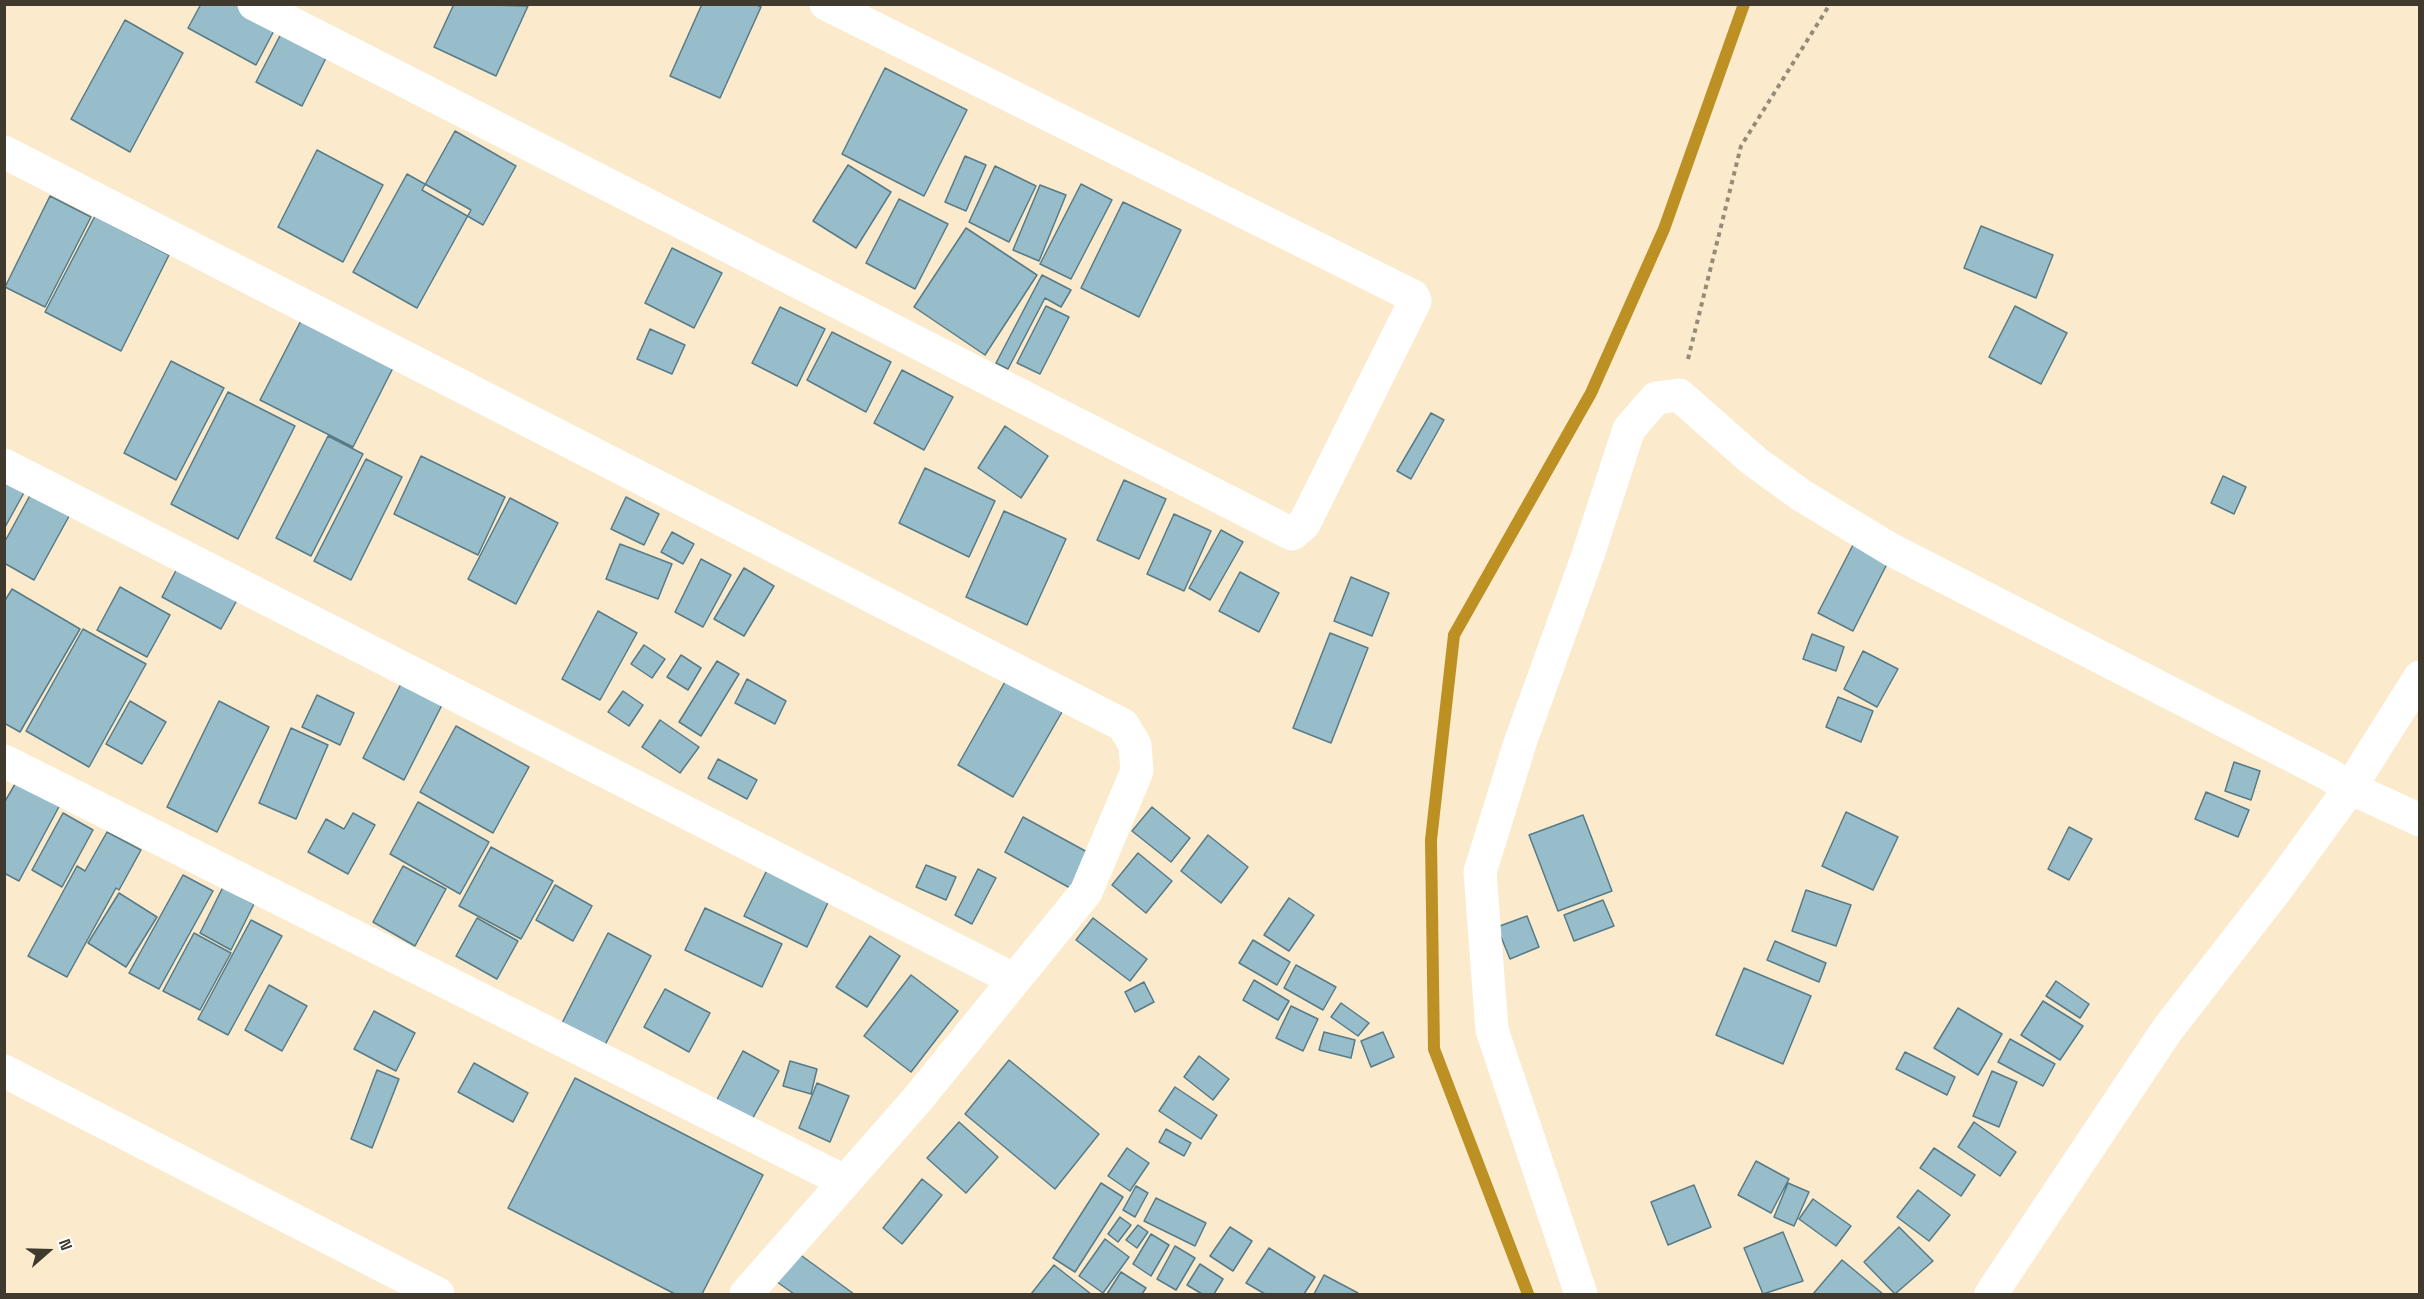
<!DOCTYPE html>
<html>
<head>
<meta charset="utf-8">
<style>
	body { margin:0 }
	#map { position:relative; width:2424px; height:1299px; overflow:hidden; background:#fbebcc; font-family:"Space Grotesk",sans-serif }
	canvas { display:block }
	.frame { position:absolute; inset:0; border:6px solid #403a2e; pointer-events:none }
	.north { position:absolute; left:18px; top:1221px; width:60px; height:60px; -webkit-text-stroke:4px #fff; paint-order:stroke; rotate:70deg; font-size:16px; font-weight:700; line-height:24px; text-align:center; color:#403a2e }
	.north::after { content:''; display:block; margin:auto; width:21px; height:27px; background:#403a2e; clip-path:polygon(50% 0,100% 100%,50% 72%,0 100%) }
</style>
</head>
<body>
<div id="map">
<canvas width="2424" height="1299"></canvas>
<div class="frame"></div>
<div class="north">N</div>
</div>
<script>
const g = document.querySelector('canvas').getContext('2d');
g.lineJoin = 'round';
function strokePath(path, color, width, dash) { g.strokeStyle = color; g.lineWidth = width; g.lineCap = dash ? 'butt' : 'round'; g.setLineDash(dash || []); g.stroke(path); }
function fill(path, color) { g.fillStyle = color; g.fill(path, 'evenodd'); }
strokePath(new Path2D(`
	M 1528,1294 L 1434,1049 L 1431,840 L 1454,635 L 1591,393 L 1664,229 L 1744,4`), '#bd9024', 12);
const building = new Path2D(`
	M 201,4 L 244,4 L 278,23 L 256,65 L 188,28 Z
	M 454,4 L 528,6 L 496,76 L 434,47 Z
	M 702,4 L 755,4 L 761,7 L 720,98 L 670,76 Z
	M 125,20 L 183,53 L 130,152 L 71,119 Z
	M 285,26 L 330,50 L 302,106 L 256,82 Z
	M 885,68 L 967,110 L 924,196 L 842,154 Z
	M 455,131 L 516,166 L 483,225 L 422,190 Z
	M 317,150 L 383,185 L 343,262 L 278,227 Z
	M 965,156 L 986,165 L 966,211 L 945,202 Z
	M 848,165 L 891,192 L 856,248 L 813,221 Z
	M 995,166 L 1036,186 L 1009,242 L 969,222 Z
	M 407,174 L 471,210 L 417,308 L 353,272 Z
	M 1081,184 L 1112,200 L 1071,279 L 1040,264 Z
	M 1040,185 L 1066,195 L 1039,261 L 1013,250 Z
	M 50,196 L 91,217 L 45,307 L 5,287 Z
	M 899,199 L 948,224 L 915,289 L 866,263 Z
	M 1123,202 L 1181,230 L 1139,317 L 1081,288 Z
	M 95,216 L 169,255 L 121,351 L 45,312 Z
	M 1981,226 L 2053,255 L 2036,298 L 1964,268 Z
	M 966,228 L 1037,275 L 985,355 L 914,307 Z
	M 672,248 L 722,273 L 694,328 L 645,303 Z
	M 1042,275 L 1071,290 L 1061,307 L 1045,298 L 1008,369 L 996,363 Z
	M 1046,306 L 1069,317 L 1040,374 L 1017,363 Z
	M 2015,306 L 2067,333 L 2041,384 L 1989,357 Z
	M 780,307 L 825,329 L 797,386 L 752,363 Z
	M 307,309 L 399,356 L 353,447 L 260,400 Z
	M 650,329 L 685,345 L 672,374 L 637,359 Z
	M 832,332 L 891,362 L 866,412 L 807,380 Z
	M 171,361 L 224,388 L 176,480 L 124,453 Z
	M 902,370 L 953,397 L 924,450 L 874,423 Z
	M 228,392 L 295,426 L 238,539 L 171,504 Z
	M 1431,413 L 1444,420 L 1411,479 L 1397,471 Z
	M 1005,426 L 1048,456 L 1021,498 L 978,468 Z
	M 328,436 L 363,454 L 311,556 L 276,538 Z
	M 421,456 L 505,497 L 478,555 L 394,514 Z
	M 366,459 L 402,477 L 351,580 L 314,561 Z
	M 925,468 L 995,501 L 969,557 L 899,523 Z
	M 2223,476 L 2246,487 L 2234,514 L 2211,503 Z
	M 4,477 L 26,489 L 4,529 Z
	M 1124,480 L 1166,499 L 1139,559 L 1097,540 Z
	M 34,488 L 73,509 L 34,580 L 4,563 L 4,543 Z
	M 626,497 L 659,514 L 644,545 L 611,529 Z
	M 510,498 L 558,523 L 516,604 L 468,579 Z
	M 1004,511 L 1066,539 L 1027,625 L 966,597 Z
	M 1174,514 L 1211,531 L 1184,591 L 1147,574 Z
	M 1221,530 L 1243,542 L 1210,600 L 1189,588 Z
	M 672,532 L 694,544 L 683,564 L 661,552 Z
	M 1854,543 L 1889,560 L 1853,631 L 1818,613 Z
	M 620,544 L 672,564 L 658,599 L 606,579 Z
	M 701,559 L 731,575 L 703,627 L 675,612 Z
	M 181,561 L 241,593 L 221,629 L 162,597 Z
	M 744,568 L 774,586 L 744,636 L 714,619 Z
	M 1240,572 L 1279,593 L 1259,632 L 1219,611 Z
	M 1351,577 L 1389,593 L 1372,636 L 1334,621 Z
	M 120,587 L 170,615 L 147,657 L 97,630 Z
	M 12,589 L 80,629 L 20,732 L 4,723 L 4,602 Z
	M 598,611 L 637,633 L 600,700 L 562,679 Z
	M 83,629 L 146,664 L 89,767 L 26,731 Z
	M 1330,633 L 1368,648 L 1331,743 L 1293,728 Z
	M 1812,634 L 1844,647 L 1836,671 L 1803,659 Z
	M 644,645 L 665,659 L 652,678 L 631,664 Z
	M 1863,651 L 1898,669 L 1877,707 L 1844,689 Z
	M 681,655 L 701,668 L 688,690 L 667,677 Z
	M 717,661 L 739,674 L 701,736 L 679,722 Z
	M 1010,673 L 1066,705 L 1013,797 L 958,765 Z
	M 404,678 L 445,699 L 404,780 L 363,758 Z
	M 747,679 L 786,701 L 775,724 L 735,703 Z
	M 623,691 L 643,705 L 629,726 L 608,712 Z
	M 317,695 L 354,713 L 340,745 L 302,727 Z
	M 1838,697 L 1873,711 L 1861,742 L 1826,727 Z
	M 130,701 L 166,722 L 142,764 L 106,744 Z
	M 219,701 L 269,727 L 217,832 L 167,807 Z
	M 660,720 L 699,747 L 680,773 L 642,747 Z
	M 456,726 L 529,767 L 493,833 L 420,792 Z
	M 291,728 L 328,745 L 296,819 L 259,803 Z
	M 718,759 L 757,780 L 747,799 L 708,778 Z
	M 2234,762 L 2260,771 L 2251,800 L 2225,791 Z
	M 18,779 L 61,803 L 19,881 L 4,873 L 4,803 Z
	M 2206,792 L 2249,810 L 2238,837 L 2195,819 Z
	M 418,802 L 489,842 L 460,894 L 390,854 Z
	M 1152,807 L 1190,838 L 1171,862 L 1132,831 Z
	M 1846,812 L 1898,837 L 1873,890 L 1822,866 Z
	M 63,813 L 93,830 L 62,887 L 32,870 Z
	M 353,813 L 375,825 L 348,874 L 308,852 L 326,819 L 344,829 Z
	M 1583,815 L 1612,891 L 1558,911 L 1529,835 Z
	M 1023,817 L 1089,853 L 1070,888 L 1005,852 Z
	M 2069,827 L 2092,839 L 2069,880 L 2048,869 Z
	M 107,832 L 141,850 L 119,890 L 116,888 L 67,977 L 28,956 L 77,866 L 85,871 Z
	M 1208,835 L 1248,867 L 1221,903 L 1181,871 Z
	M 491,847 L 553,881 L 521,939 L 459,906 Z
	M 1138,853 L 1172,881 L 1146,913 L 1112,885 Z
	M 771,862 L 833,892 L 807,947 L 744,916 Z
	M 926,865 L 956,877 L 946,900 L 916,887 Z
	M 403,866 L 446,889 L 415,946 L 373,922 Z
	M 978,869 L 996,878 L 972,924 L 955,915 Z
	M 183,875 L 213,891 L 159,989 L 129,973 Z
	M 555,885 L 592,906 L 573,941 L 536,920 Z
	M 223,887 L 254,904 L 231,950 L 200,933 Z
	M 1806,890 L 1851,905 L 1836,946 L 1792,931 Z
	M 119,893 L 157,917 L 126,967 L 88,943 Z
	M 1289,898 L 1314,915 L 1289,951 L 1264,935 Z
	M 1603,900 L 1614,926 L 1574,941 L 1564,915 Z
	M 705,908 L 782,944 L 762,987 L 685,950 Z
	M 1527,916 L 1539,947 L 1510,959 L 1497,927 Z
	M 477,918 L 518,941 L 497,979 L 456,956 Z
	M 1093,918 L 1147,959 L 1130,981 L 1076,940 Z
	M 251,920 L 282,936 L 228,1035 L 198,1019 Z
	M 194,933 L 231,953 L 200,1010 L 163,991 Z
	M 608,933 L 651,956 L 605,1045 L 562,1023 Z
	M 870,936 L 900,956 L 867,1007 L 836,987 Z
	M 1253,940 L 1290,962 L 1277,985 L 1239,963 Z
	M 1775,941 L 1826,963 L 1819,982 L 1767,960 Z
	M 1296,965 L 1336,987 L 1323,1010 L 1284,988 Z
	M 1744,968 L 1811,996 L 1783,1064 L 1716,1035 Z
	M 911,975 L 958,1011 L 911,1072 L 864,1036 Z
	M 1254,980 L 1289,1001 L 1278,1020 L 1243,1000 Z
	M 2056,981 L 2089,1004 L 2080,1018 L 2046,996 Z
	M 1144,982 L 1154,1002 L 1135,1012 L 1125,992 Z
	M 269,985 L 307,1006 L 282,1051 L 245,1030 Z
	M 665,989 L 710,1013 L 689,1052 L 644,1027 Z
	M 2043,1001 L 2083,1026 L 2060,1060 L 2021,1035 Z
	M 1341,1003 L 1369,1023 L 1358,1036 L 1331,1017 Z
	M 1291,1006 L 1318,1019 L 1303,1051 L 1276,1038 Z
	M 1958,1008 L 2002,1034 L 1978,1075 L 1934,1048 Z
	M 374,1011 L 415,1033 L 396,1071 L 354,1049 Z
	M 1324,1032 L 1355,1040 L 1351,1058 L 1319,1050 Z
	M 1383,1032 L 1394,1057 L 1371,1067 L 1361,1041 Z
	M 2010,1039 L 2055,1064 L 2043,1086 L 1998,1062 Z
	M 743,1051 L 779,1071 L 750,1123 L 715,1103 Z
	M 1905,1052 L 1955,1077 L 1947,1095 L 1896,1069 Z
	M 1199,1056 L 1229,1079 L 1213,1100 L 1184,1077 Z
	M 1009,1060 L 1099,1134 L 1055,1189 L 965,1114 Z
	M 790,1061 L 817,1069 L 811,1094 L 783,1086 Z
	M 474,1063 L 528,1093 L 513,1122 L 458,1092 Z
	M 377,1070 L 399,1079 L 372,1148 L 351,1139 Z
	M 1992,1071 L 2017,1082 L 1999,1127 L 1973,1116 Z
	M 575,1078 L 763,1175 L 702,1294 L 675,1294 L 508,1208 Z
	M 817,1083 L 849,1096 L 830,1142 L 799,1128 Z
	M 1175,1087 L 1217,1115 L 1201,1139 L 1159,1111 Z
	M 959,1122 L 998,1157 L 966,1193 L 927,1158 Z
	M 1974,1122 L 2016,1152 L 2000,1176 L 1958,1147 Z
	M 1166,1129 L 1191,1143 L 1184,1156 L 1159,1142 Z
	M 1127,1148 L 1149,1163 L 1130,1191 L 1108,1176 Z
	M 1934,1148 L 1975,1175 L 1961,1196 L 1920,1168 Z
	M 1756,1161 L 1789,1179 L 1771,1213 L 1738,1195 Z
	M 922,1179 L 942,1195 L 902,1244 L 883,1228 Z
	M 1101,1183 L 1123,1197 L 1075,1272 L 1053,1258 Z
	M 1788,1183 L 1809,1192 L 1794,1226 L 1774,1217 Z
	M 1694,1185 L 1711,1227 L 1668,1245 L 1651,1202 Z
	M 1136,1186 L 1148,1193 L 1135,1217 L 1123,1210 Z
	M 1918,1190 L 1950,1215 L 1929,1241 L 1897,1217 Z
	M 1156,1198 L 1206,1223 L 1195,1246 L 1144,1221 Z
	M 1813,1199 L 1851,1226 L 1836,1246 L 1799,1219 Z
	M 1120,1217 L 1131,1225 L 1118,1242 L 1108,1234 Z
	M 1138,1225 L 1148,1232 L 1137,1248 L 1126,1240 Z
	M 1230,1227 L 1252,1241 L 1233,1271 L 1210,1256 Z
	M 1899,1227 L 1933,1261 L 1895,1294 L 1864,1262 Z
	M 1783,1232 L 1803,1281 L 1763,1294 L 1744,1248 Z
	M 1151,1234 L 1169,1245 L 1151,1276 L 1133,1264 Z
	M 1105,1239 L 1129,1257 L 1103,1293 L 1079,1276 Z
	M 1175,1246 L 1195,1258 L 1176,1290 L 1157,1279 Z
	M 791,1248 L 854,1294 L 794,1294 L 770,1277 Z
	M 1269,1248 L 1315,1277 L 1304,1294 L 1265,1294 L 1246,1283 Z
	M 1842,1260 L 1883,1294 L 1813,1294 Z
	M 1200,1264 L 1223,1279 L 1214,1294 L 1202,1294 L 1187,1285 Z
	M 1054,1265 L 1091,1294 L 1031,1294 Z
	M 1121,1272 L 1146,1288 L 1142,1294 L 1107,1294 Z
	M 1324,1275 L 1358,1293 L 1357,1294 L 1314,1294 Z`);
fill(building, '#97bcca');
strokePath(building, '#587b88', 1.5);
strokePath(new Path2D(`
	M 1688,359 L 1741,146 L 1830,4`), '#968b76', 4, [4.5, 4.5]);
strokePath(new Path2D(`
	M 254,4 L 1292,534 L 1304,524 L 1415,301 L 1413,296 L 826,4
	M 4,152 L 1123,725 L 1135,745 L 1137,771 L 1086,892 L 916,1101 L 746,1294
	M 4,465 L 1013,979
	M 4,761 L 844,1181
	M 4,1071 L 438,1294
	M 1581,1294 L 1492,1030 L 1480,872 L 1520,743 L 1587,558 L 1629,429 L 1656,398 L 1679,395 L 1754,461 L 1801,495 L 1890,549 L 2328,774 L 2350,788 L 2420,820
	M 1991,1294 L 2167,1030 L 2276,890 L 2350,788 L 2420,677`), '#fff', 33);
</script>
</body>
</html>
